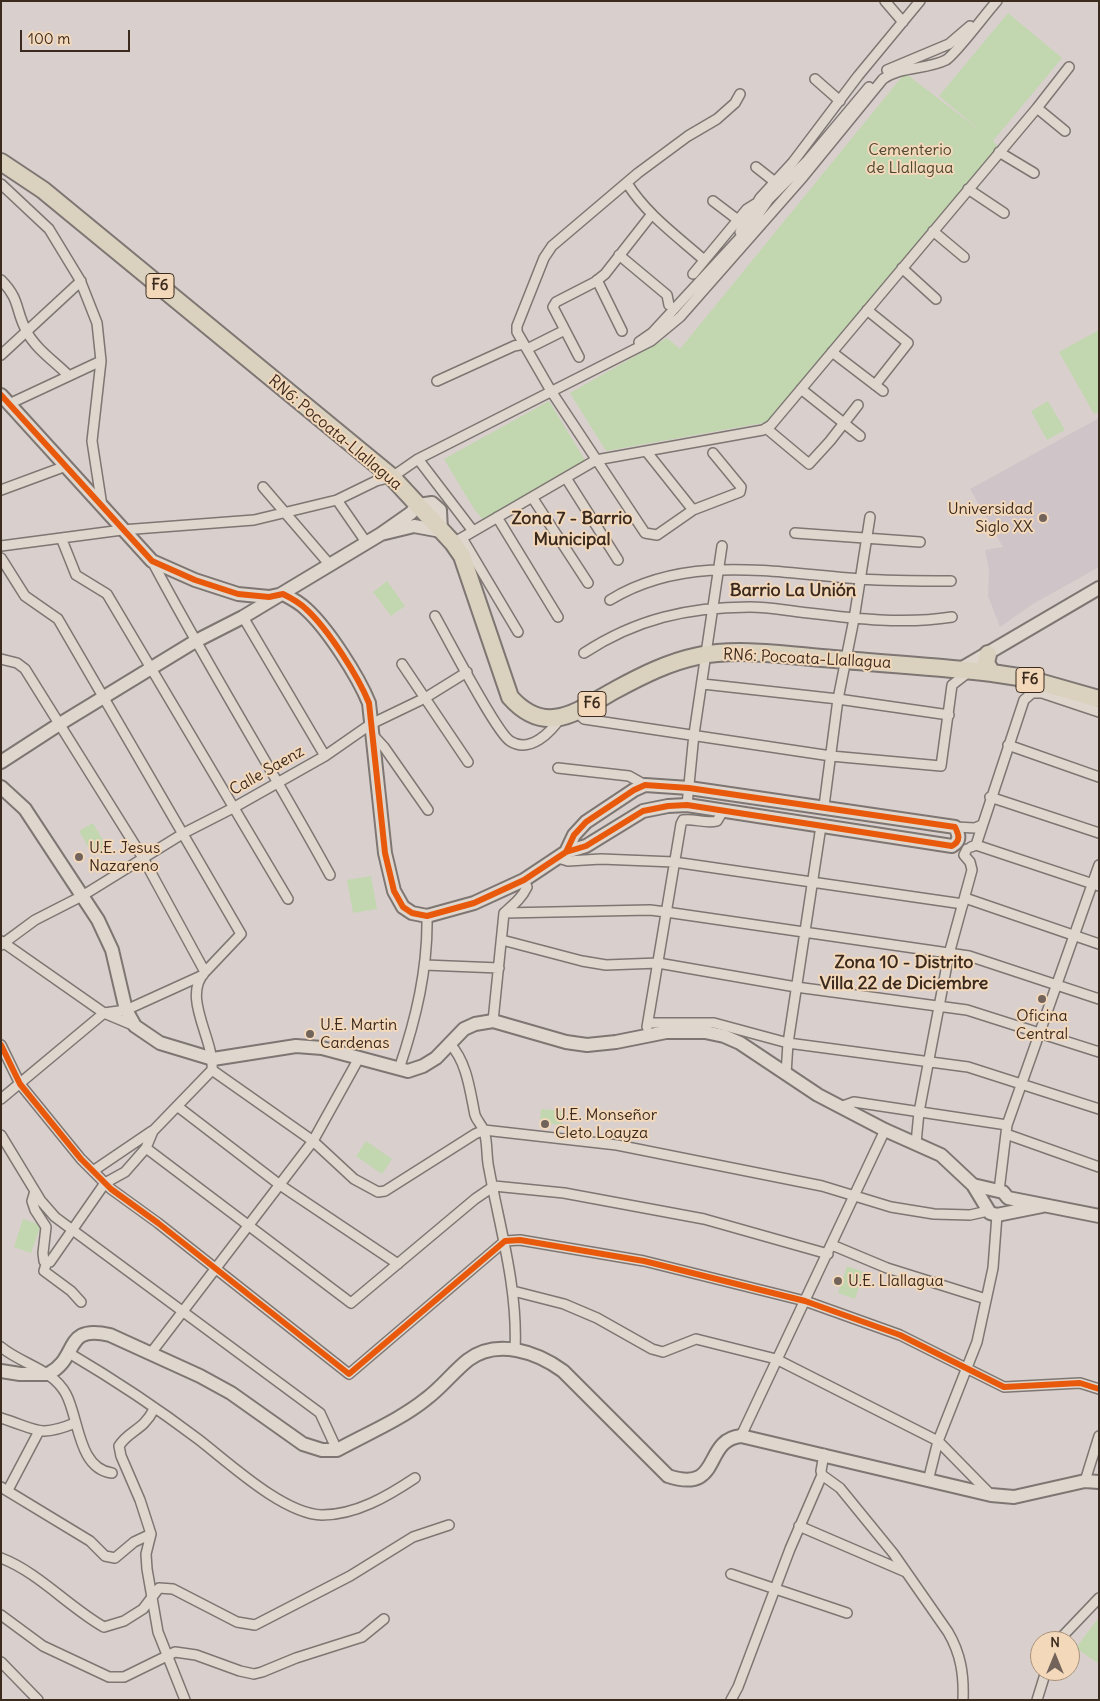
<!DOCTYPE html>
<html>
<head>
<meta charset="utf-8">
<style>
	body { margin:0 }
	#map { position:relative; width:1100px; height:1701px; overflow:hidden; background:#d9d0cd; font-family:Delius,sans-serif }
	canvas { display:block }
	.frame { position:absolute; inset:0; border:2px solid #3b2a1e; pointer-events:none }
	.north { position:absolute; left:1030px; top:1631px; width:50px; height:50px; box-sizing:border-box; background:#f3d8ba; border:1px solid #a9927c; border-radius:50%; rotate:0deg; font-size:14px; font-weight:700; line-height:20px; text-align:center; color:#3b2a1e }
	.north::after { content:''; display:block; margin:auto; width:18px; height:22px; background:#72645b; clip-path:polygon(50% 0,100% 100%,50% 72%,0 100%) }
	.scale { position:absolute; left:20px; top:30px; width:110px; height:22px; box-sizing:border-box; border:2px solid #3b2a1e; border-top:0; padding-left:6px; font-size:15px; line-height:18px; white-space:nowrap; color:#3b2a1e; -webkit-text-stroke:4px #f3d8ba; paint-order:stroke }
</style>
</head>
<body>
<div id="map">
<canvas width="1100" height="1701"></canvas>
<div class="frame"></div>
<div class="north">N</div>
<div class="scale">100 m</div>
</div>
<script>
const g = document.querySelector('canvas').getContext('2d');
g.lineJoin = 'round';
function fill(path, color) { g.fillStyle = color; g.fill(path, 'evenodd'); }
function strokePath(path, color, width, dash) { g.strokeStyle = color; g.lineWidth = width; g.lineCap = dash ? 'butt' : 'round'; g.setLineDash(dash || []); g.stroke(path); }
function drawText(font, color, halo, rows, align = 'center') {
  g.font = font + ' Delius,sans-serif'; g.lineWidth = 4; g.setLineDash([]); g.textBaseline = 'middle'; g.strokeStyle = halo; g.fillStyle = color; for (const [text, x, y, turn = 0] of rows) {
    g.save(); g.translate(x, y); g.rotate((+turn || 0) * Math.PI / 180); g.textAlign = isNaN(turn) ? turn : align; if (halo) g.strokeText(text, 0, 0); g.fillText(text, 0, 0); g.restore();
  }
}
fill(new Path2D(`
	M 1099,418 L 1099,567 L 1033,604 L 1000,627 L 988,596 L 989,571 L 985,550 L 1003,547 L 970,489 Z`), '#cfc4c8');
fill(new Path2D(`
	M 1008,13 L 1062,58 L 993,141 L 998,146 L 768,422 L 606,451 L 570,393 L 667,338 L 680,349 L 905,73 L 983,133 L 939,96 Z
	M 1099,330 L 1099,412 L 1094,414 L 1059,352 Z
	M 549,401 L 585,460 L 484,521 L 474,509 L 444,459 Z
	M 1048,401 L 1065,430 L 1047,440 L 1031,411 Z
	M 387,581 L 405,606 L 391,616 L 373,592 Z
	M 93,823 L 107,847 L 93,855 L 79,831 Z
	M 371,876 L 377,909 L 353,913 L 347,880 Z
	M 541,1109 L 563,1111 L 562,1125 L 540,1123 Z
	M 366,1141 L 392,1159 L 382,1174 L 356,1156 Z
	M 23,1219 L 41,1225 L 31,1253 L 14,1247 Z
	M 847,1266 L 864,1272 L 855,1299 L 838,1293 Z
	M 1099,1617 L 1099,1664 L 1076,1648 Z`), '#c2d6b0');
const street = new Path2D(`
	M 885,1 L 903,22
	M 887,70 L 949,44 L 970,26
	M 815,79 L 840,101
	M 1037,108 L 1065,131
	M 999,152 L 1034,173
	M 756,167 L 775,182
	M 627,183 C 646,214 677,236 704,260
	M 1,184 L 49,229 L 80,280 L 97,323 L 101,361 L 92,441 L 102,506
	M 968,189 L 1004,213
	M 713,201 L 738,220
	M 933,231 L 964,257
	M 740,232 L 760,198 L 793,162 L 858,76 L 920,1
	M 619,255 L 667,295 L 669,305
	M 902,268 L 936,299
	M 693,274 L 747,209 L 755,204
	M 1,280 C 21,300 15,311 27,332 C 35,348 55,362 68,375
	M 597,280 L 622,331
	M 867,310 L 908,343 L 875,385
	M 639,342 L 652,333 L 749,228 L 769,199 L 807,161 L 869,87
	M 527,349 L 565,330
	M 832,352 L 883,391
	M 1,355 L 81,281
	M 579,357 L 553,307 L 556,302 L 595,282 L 605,274 L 652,214
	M 437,381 L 514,346 L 524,344
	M 801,389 L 860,436
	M 9,404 L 101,361
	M 766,428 L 809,464 L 830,441 L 858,405
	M 646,451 L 693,510
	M 713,453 L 741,487 L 740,492 L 693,510 L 657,535 L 645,533 L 551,391 L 517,332 L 517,326 L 544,258 L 552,246 L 638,173 L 688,136 L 717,119 L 735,103 L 740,94
	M 418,459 L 473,531
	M 566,478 L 618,560
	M 263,487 L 330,565
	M 1,490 L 66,466
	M 532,497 L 588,583
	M 337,500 L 366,542
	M 497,517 L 558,617
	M 795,533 L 920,542
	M 462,538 L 518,632
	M 62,540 L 76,575 L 107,594 L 288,899
	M 453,543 L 596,460 L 763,430 L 771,425 L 1037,108 L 1069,67
	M 1,546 L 122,530 L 254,520 L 337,500 L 376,481 L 392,477 L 418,459 L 651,341 L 680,317 L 803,177 L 883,79 C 901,66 926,70 946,60 C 956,54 986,13 997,1
	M 1,558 L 25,596 L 58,619 L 241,934 L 205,972
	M 152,561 C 208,667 272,769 330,875
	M 610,600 C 687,553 775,573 860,579 C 890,581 921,581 951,581
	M 435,616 C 447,637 496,732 510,741 C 530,754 551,732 561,717
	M 243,617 L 325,756
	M 584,653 C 636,619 688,607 750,607 C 767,607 783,610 800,612 C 850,618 901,625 952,617
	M 1,659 L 17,663 L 25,669 L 143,858 L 205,972 C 181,997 215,1040 212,1070 L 153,1131 L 146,1148 L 125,1172 L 105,1183 L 50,1262 L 44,1261 L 43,1253 L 46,1227 L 35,1210 L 32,1201 L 35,1191
	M 402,664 L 468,762
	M 703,684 L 838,699 L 949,715
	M 578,713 L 584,719 L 831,756 L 941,766 L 952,685 L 970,671
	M 372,734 L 384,747 L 428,810
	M 1008,745 L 1099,777
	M 558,768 L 629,776 L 645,785
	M 990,797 L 1099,833
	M 687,805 L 694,734 L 722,546
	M 824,806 L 838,699 L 854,619 L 870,517
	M 955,827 L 975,828 L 982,825
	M 976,845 L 1024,700 L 1032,693 L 1042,693 L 1099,712
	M 971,847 L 976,845 L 1099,886
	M 558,858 L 568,861 L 601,859 L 674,862 L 963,904
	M 965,898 L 1099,944
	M 504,913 L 650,910 L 666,912 L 969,956 L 1099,999
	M 502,940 L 582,961 L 606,965 L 658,963 L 796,987 L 967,1010 L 1099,1052
	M 1,941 L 104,1013 L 135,1026
	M 1,945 L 35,920 L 82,896 L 184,833 L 233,808 L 325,756 L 371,724 L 425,698 L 467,672
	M 425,965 L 499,968
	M 493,1021 L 504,913 C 513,905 522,898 527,887 L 524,880
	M 648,1023 L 714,1023 L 788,1043 L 968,1067 L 1099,1109
	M 647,1027 L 681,824 L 683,820 C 694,818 705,824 717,821 L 723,811
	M 450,1044 C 467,1062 470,1091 475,1115 C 477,1121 482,1125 484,1131 C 488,1143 486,1157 489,1169 C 500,1229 518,1288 515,1350
	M 1,1045 L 20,1084 L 81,1159 L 111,1189 L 158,1223 L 349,1374 L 505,1241 L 520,1240 L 644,1261 L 805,1301 L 900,1335 L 1004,1387 L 1080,1383 L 1099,1389
	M 399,1069 C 416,1019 428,969 427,916
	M 212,1070 L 313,1141 L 354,1179 L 378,1192 L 385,1191 L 475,1134 L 484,1130 L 617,1145 L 822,1186 L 891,1207 L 934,1214 L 970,1215 L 988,1211
	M 786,1074 L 788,1043 L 821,826
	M 1,1099 L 104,1013 L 126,1010 L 203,975
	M 177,1106 L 280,1185 L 398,1264
	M 840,1107 L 854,1102 L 1007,1125
	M 1006,1134 L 1099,1167
	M 1,1135 L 41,1201 L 55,1217 L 320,1413 L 337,1450
	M 916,1143 L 919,1112 L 949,954 L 972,870 L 970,862 L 964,855 L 967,849
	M 146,1148 L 351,1303 L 475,1199 L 494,1186 L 564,1193 L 704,1219 L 828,1254
	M 93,1171 L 152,1131
	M 999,1191 L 1007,1125 L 1099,865
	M 832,1245 L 887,1268 L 986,1299
	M 47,1261 L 44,1271 L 71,1291 L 81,1302
	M 513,1291 L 564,1304 L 597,1318 L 652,1349 L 663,1352 L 696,1339 L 776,1359 L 938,1441 L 990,1494
	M 1,1347 C 21,1364 53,1369 66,1394 C 79,1418 78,1469 112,1473
	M 69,1353 C 113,1379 157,1408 198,1439 C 228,1462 283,1514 322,1515 C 356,1515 388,1496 415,1478
	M 151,1353 L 313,1141 L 359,1058
	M 154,1409 C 143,1431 129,1430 119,1446 L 121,1456 L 140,1500 L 151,1534 L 146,1554 L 147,1569 L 158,1632 L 185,1700
	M 1,1418 C 37,1429 38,1438 75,1423
	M 741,1436 L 885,1130
	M 824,1454 L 821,1471 L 822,1475 L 840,1488 L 893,1553 L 948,1632 C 961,1654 964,1675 963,1700
	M 928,1481 L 938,1441 L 977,1342 L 993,1268 L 997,1215
	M 1085,1481 L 1099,1436
	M 1,1487 L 90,1541 L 105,1556 L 115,1558 L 134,1542 L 151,1534
	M 8,1490 L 38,1433
	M 799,1526 L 906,1572
	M 1,1558 C 38,1572 70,1608 104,1627 L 124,1621 L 143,1609 L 159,1588 L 173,1589 L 237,1622 L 255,1625 L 350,1576 L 413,1537 L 449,1525
	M 731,1574 L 847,1613
	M 1,1615 L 43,1646 L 109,1677 L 124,1677 L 175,1652 L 196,1655 L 240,1671 L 254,1674 L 262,1672 L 296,1658 L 362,1637 L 384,1619
	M 1058,1641 L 1099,1598
	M 1,1662 L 38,1700
	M 731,1700 L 738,1687 L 790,1549 L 822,1475
	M 1037,1700 L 1046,1671`);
const secondary = new Path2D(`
	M 1,395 L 152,561 L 195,580 L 238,594 L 269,597 L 283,594 C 291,598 300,603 306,609 C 328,629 358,676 369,703 L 385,853 L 394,891 L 403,907 L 412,913 L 427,916 L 474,903 L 524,880 L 566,852 L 586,846 L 643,811 L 668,806 L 687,805 L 952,846 C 961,841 959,835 955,827 L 689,788 L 645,785 L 634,790 L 586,822 L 574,835 L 566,852
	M 959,670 L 1099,588
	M 1,762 L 58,725 L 194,642 L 243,617 L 381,534 L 411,513 L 418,505 L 432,503 L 440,510 L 441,531 L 414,526 L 381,534
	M 1,787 L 25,809 L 98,920 L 112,950 L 126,1010 L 135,1026 L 160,1043 L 213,1059 L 296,1046 L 322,1048 L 408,1071 L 423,1066 L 436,1058 L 464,1029 L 475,1024 L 493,1021 L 566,1042 L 587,1045 L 616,1042 L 666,1032 L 705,1032 L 724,1036 L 740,1043 L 818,1095 L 885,1130 L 941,1155 L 973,1185 L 990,1213 L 997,1215 L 1042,1206
	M 973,1185 L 1003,1192 L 1008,1198 L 1099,1216
	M 1,1371 L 20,1374 L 48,1374 C 80,1358 62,1324 110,1335 L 200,1376 L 231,1393 L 303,1444 L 322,1450 L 337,1450 C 366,1434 400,1420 426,1399 C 441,1388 453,1372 468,1360 C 497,1338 537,1352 563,1371 L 668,1476 C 723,1494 702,1440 741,1436 L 991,1495 L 1014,1497 L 1085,1481 L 1099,1482`);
const highway = new Path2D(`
	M 1,162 L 43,190 L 392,477 L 453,543 L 462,556 L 510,697 C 547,739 580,709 617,689 C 643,675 669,662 698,656 C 739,647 792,656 834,659 C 887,664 940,667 992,673 L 1025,678 L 1099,699
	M 988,654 L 986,663 L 992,673`);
strokePath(street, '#7d7672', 12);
strokePath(secondary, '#7d7672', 16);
strokePath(highway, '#7d7672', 20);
strokePath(street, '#dfd6cd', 9);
strokePath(secondary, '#dfd6cd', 12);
strokePath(highway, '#dad1bf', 16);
strokePath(new Path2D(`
	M 1,395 L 152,561 L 195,580 L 238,594 L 269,597 L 283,594 C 291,598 300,603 306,609 C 328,629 358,676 369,703 L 385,853 L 394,891 L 403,907 L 412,913 L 427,916 L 474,903 L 524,880 L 566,852 L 586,846 L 643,811 L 668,806 L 687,805 L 952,846 C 961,841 959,835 955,827 L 689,788 L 645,785 L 634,790 L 586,822 L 574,835 L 566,852
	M 1,1045 L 20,1084 L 81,1159 L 111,1189 L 158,1223 L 349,1374 L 505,1241 L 520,1240 L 644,1261 L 805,1301 L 900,1335 L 1004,1387 L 1080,1383 L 1099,1389`), '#e8590c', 6);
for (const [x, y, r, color] of [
	[1043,518,5,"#72645b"],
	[79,857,5,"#72645b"],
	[1042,999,5,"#72645b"],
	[310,1034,5,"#72645b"],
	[545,1124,5,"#72645b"],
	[838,1281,5,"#72645b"]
]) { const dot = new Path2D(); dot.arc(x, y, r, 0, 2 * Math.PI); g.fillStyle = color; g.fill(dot); strokePath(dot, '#f3d8ba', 2); }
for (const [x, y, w] of [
	[160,286,28],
	[1030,680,28],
	[592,704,28]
]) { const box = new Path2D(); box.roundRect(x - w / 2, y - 12.5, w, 25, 4); g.fillStyle = '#f3d8ba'; g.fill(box); strokePath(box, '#3b2a1e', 1); }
drawText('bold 15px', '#3b2a1e', null, [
	["F6",160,286],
	["F6",1030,680],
	["F6",592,704]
]);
drawText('16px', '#4d4530', '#f3d8ba', [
	["Cementerio",910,150],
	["de Llallagua",910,168]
]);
drawText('16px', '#3b2a1e', '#f3d8ba', [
	["RN6: Pocoata-Llallagua",335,433,40],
	["RN6: Pocoata-Llallagua",807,659,3],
	["Calle Saenz",267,771,-30]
]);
drawText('16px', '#3b2a1e', '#f3d8ba', [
	["Universidad",1033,509,"right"],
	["Siglo XX",1033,527,"right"],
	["U.E. Jesus",89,848],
	["Nazareno",89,866],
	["Oficina",1042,1016,"center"],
	["Central",1042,1034,"center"],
	["U.E. Martin",320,1025],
	["Cardenas",320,1043],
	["U.E. Monseñor",555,1115],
	["Cleto Loayza",555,1133],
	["U.E. Llallagua",848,1281]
], 'left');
drawText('bold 18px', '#3b2a1e', '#f3d8ba', [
	["Zona 7 - Barrio",572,519],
	["Municipal",572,540],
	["Barrio La Unión",793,591],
	["Zona 10 - Distrito",904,963],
	["Villa 22 de Diciembre",904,984]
]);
</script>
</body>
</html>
